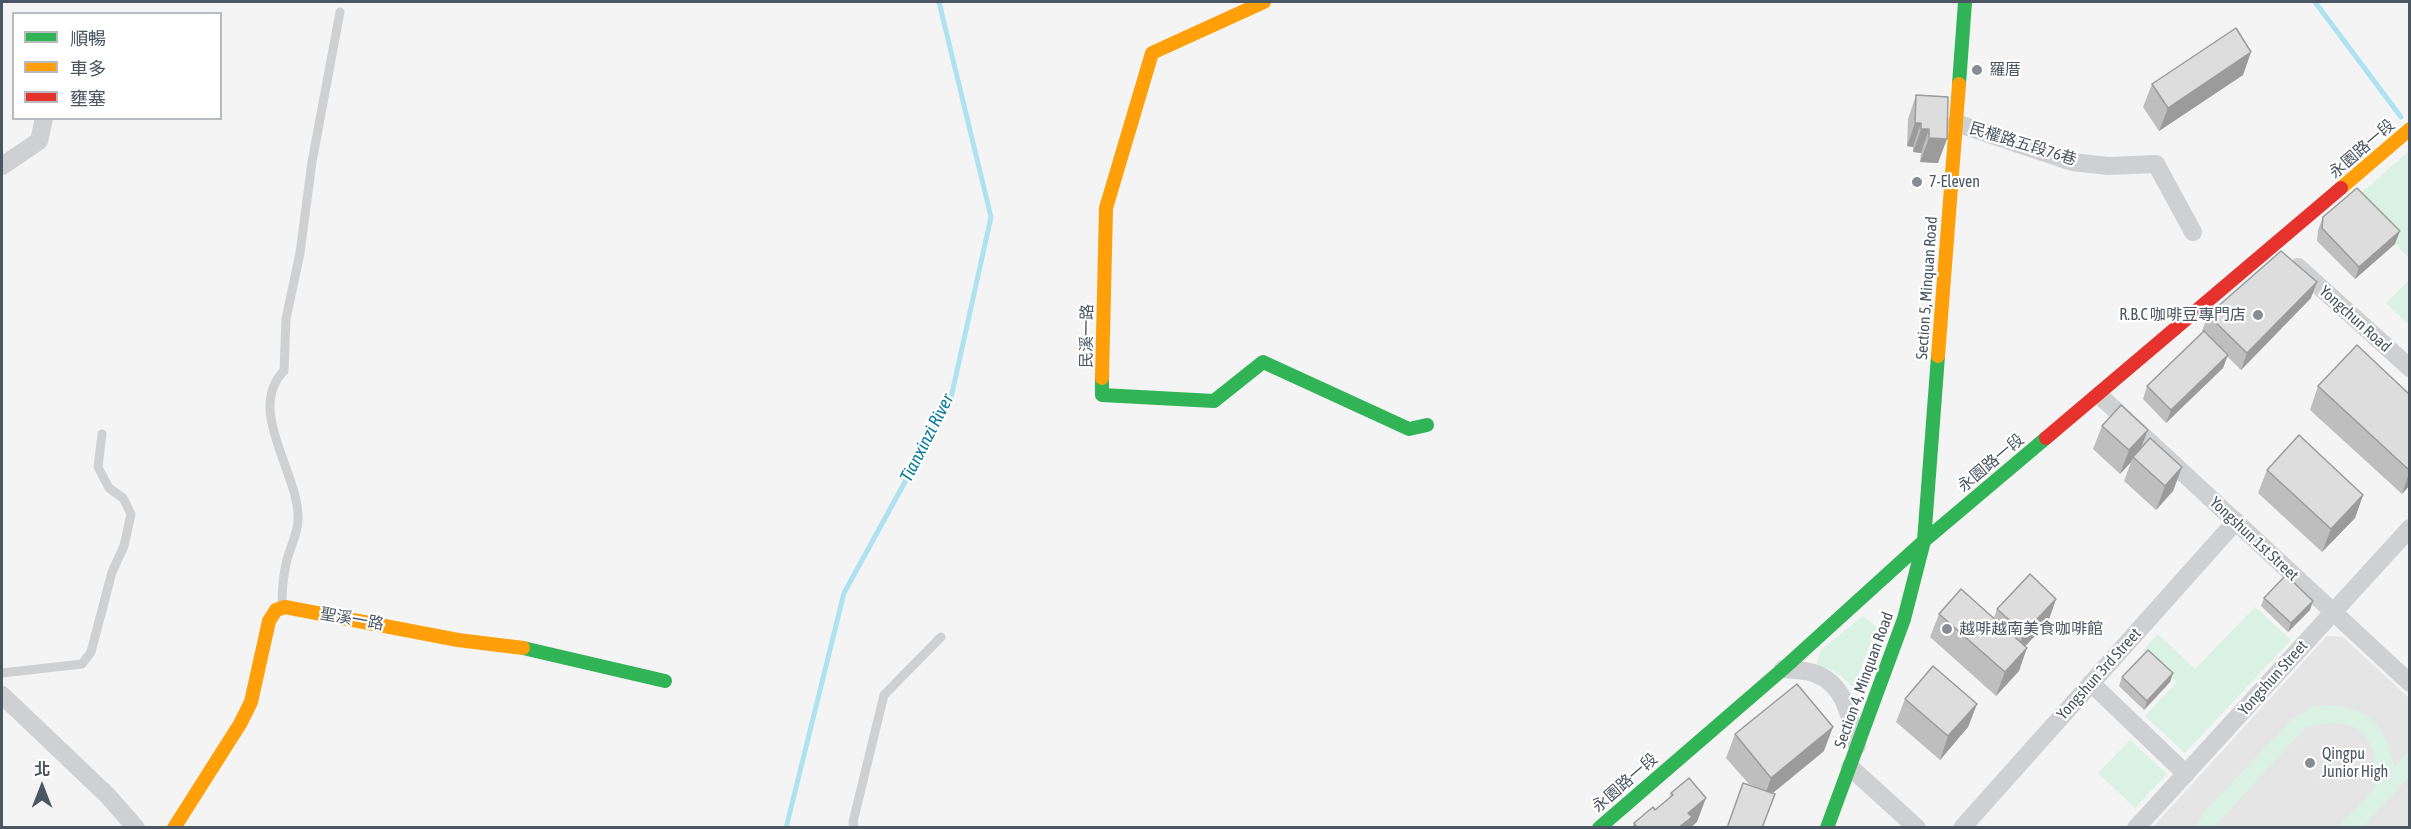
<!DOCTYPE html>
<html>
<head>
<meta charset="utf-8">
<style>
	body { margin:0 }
	#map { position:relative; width:2411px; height:829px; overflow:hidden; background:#f4f4f4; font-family:"Asap Condensed","Noto Sans TC",sans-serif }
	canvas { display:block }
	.frame { position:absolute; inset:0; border:3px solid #4a5661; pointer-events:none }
	.legend { position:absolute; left:12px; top:12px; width:210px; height:108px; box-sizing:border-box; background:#fff; border:2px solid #b7bbc0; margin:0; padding:8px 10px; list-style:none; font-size:18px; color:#4a5661 }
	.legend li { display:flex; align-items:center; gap:12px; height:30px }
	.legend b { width:30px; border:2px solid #b7bbc0 }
	.north { position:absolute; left:12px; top:757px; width:60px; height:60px; -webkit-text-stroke:4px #fff; paint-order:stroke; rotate:0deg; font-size:16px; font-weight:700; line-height:24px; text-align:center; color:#4a5661 }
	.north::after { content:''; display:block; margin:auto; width:21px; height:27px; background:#4a5661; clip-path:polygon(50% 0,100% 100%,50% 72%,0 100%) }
</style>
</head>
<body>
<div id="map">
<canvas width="2411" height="829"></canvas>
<div class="frame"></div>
<ul class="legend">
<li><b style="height:8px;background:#30b455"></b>順暢</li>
<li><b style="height:8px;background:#ff9f0a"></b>車多</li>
<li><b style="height:8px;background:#e5322d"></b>壅塞</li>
</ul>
<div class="north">北</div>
</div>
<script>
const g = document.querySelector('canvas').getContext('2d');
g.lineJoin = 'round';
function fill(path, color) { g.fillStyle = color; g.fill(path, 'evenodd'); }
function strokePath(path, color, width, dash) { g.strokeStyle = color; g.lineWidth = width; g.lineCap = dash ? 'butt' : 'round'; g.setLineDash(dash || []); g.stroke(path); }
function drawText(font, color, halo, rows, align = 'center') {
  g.font = font + ' "Asap Condensed","Noto Sans TC",sans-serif'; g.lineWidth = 4.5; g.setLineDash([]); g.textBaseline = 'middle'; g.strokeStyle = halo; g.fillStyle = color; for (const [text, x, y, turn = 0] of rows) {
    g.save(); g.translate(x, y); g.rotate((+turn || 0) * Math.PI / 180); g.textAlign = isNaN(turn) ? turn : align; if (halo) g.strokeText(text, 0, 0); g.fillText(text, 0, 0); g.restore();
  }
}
fill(new Path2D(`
	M 2327,636 L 2343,637 L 2409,698 L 2409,827 L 2152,828 Z`), '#e6e5e6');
fill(new Path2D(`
	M 2409,151 L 2409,258 L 2352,201 Z
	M 2409,280 L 2409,325 L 2386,303 Z
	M 2255,607 L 2291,640 L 2185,753 L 2145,716 L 2177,682 L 2143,650 L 2158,634 L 2195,669 Z
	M 1863,616 L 1877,627 L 1853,688 C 1841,675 1833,668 1816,666 L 1821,650 Z
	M 2330,705 C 2372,710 2387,727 2394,768 L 2409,751 L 2409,777 L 2363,827 L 2338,827 C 2346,818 2367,798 2373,789 C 2377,782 2376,771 2375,762 C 2371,722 2339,717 2305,728 L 2214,827 L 2195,827 L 2207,809 L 2292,719 L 2312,707 Z
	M 2130,740 L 2167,774 L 2135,808 L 2098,773 Z`), '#d9f2e3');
strokePath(new Path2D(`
	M 2315,2 L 2401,117
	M 786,828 L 844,593 L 951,398 L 991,217 L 939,2`), '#aee2f0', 5);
strokePath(new Path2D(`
	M 282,606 C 282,590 283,575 287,560 C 290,547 298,533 298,520 C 300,474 245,410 284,371 L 286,319 L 300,253 L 312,162 L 340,12
	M 2,673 L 82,664 L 91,652 L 112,572 L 124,546 L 131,514 L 123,498 L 109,488 L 98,467 L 102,434
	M 854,828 L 853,822 L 884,695 L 941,637`), '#ced0d2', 9);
strokePath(new Path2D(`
	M 1956,123 L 2072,162 L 2108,166 L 2156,164 L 2193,232
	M 2,166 L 39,141 L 44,118
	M 2298,267 L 2410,368
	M 2099,395 L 2410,683
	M 1783,669 C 1793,670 1807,670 1816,674 C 1846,685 1850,719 1857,746
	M 2091,683 L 2186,774
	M 2,695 L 108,796 L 136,828
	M 1850,767 L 1917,828
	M 1962,828 L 2236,521
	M 2136,828 L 2410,528`), '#ced0d2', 18);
strokePath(new Path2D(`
	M 1959,84 L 1965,2
	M 1102,378 L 1102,395 L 1214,401 L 1263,362 L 1409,429 L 1427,425
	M 523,648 L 665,681
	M 1599,828 L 1783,669 L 1924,541 L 2046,438
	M 1827,828 L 1904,619 L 1924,541 L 1938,356`), '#30b455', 14);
strokePath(new Path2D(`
	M 2341,188 L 2410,129
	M 1938,356 L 1959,84
	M 1102,378 L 1106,208 L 1152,53 L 1264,2
	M 174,828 L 240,724 L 251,702 L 269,621 L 276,610 L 285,607 L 458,640 L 523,648`), '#ff9f0a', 14);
strokePath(new Path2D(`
	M 2046,438 L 2341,188`), '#e5322d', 14);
fill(new Path2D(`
	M 2251,52 L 2243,75 L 2159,131 L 2143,107 L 2152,84 Z
	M 1916,95 L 1948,97 L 1938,163 L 1920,162 L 1921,153 L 1913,152 L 1913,147 L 1907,146 L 1908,119 Z
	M 2323,217 L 2395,244 L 2355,279 L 2317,241 L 2318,230 Z
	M 2311,298 L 2241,370 L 2227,356 L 2223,368 L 2166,423 L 2143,399 L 2147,386 L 2203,332 L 2202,331 L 2208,315 Z
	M 2318,386 L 2409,394 L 2409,486 L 2402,494 L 2310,410 Z
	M 2102,426 L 2141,448 L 2182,467 L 2173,491 L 2156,510 L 2124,481 L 2131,462 L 2120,474 L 2093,449 Z
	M 2267,470 L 2363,495 L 2355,518 L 2322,552 L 2258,493 Z
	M 2264,598 L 2310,610 L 2288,632 L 2261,606 Z
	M 2056,599 L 2048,622 L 2025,646 L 2019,671 L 1996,696 L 1930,637 L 1939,614 L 1994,618 L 1997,609 Z
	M 2173,673 L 2170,682 L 2144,710 L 2119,686 L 2122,677 Z
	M 1905,699 L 1977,704 L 1968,727 L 1940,760 L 1896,722 Z
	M 1735,734 L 1824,751 L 1773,793 L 1749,784 L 1726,758 Z
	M 1671,793 L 1697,822 L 1690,828 L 1632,828 L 1634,823 L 1655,810 L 1669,798 Z`), '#bebebf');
fill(new Path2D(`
	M 2251,52 L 2243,75 L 2159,131 L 2168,108 Z
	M 1915,123 L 1921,123 L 1913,147 L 1907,146 Z
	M 1921,129 L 1929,129 L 1921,153 L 1913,152 Z
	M 1929,138 L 1947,139 L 1938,163 L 1920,162 Z
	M 2400,231 L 2395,244 L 2355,279 L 2359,267 Z
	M 2317,282 L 2311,298 L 2241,370 L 2247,353 Z
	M 2228,355 L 2223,368 L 2166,423 L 2171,410 Z
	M 2148,430 L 2139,453 L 2133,457 L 2131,462 L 2120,474 L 2129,450 Z
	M 2182,467 L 2173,491 L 2156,510 L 2165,486 Z
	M 2409,473 L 2409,486 L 2402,494 Z
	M 2363,495 L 2355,518 L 2322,552 L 2331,529 Z
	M 2056,599 L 2048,622 L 2015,657 L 2024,633 Z
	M 2313,601 L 2310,610 L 2288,632 L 2291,623 Z
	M 2027,648 L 2019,671 L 1996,696 L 2005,672 Z
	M 2173,673 L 2170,682 L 2144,710 L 2147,701 Z
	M 1977,704 L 1968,727 L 1940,760 L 1948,736 Z
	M 1833,727 L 1824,751 L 1763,801 L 1771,778 Z
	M 1706,798 L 1697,822 L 1690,828 L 1678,828 L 1688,813 Z`), '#9b9b9b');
const building = new Path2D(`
	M 2236,28 L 2251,52 L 2168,108 L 2152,84 Z
	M 1916,95 L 1948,97 L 1947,139 L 1929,138 L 1929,129 L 1921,129 L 1921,123 L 1915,123 Z
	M 2357,188 L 2400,231 L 2359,267 L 2322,228 L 2323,217 Z
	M 2281,251 L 2317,282 L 2247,353 L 2208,315 Z
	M 2204,331 L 2228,355 L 2171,410 L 2147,386 Z
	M 2357,345 L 2409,394 L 2409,470 L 2318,386 Z
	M 2121,405 L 2148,430 L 2129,450 L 2102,426 Z
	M 2299,435 L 2363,495 L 2331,529 L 2267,470 Z
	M 2150,438 L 2182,467 L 2165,486 L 2133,457 Z
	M 2030,574 L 2056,599 L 2024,633 L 1997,609 Z
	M 2286,575 L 2313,601 L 2291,623 L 2264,598 Z
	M 1961,589 L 2027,648 L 2005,672 L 1939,614 Z
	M 2148,650 L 2173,673 L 2147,701 L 2122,677 Z
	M 1933,666 L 1977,704 L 1948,736 L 1905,699 Z
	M 1797,684 L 1833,727 L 1771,778 L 1735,734 Z
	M 1689,778 L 1706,798 L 1688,813 L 1692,817 L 1678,828 L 1637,828 L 1634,823 L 1653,807 L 1655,810 L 1673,795 L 1671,793 Z
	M 1743,783 L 1775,794 L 1762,828 L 1727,828 Z`);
fill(building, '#ddddde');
strokePath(building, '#9b9b9b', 1.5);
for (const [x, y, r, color] of [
	[1977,70,6,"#868d94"],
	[1917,182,6,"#868d94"],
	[2258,315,6,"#868d94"],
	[1947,629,6,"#868d94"],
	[2310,763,6,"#868d94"]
]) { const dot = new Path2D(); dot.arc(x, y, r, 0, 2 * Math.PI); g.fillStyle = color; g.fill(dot); strokePath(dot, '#fff', 2); }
drawText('16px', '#4a5661', '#fff', [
	["羅厝",1989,70],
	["7-Eleven",1929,182],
	["R.B.C 咖啡豆專門店",2246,315,"right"],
	["越啡越南美食咖啡館",1959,629],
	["Qingpu",2322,754],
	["Junior High",2322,772]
], 'left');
drawText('16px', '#4a5661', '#fff', [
	["民權路五段76巷",2023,144,17],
	["永園路一段",2362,149,-41],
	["Section 5, Minquan Road",1927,288,-86],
	["Yongchun Road",2355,319,42],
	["民溪一路",1087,336,-89],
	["永園路一段",1991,463,-40],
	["Yongshun 1st Street",2254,539,43],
	["聖溪一路",352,619,10],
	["Yongshun 3rd Street",2099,674,-48],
	["Yongshun Street",2273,678,-48],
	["Section 4, Minquan Road",1864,680,-70],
	["永園路一段",1625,783,-41]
]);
drawText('italic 18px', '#0c7c9b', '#fff', [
	["Tianxinzi River",927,438,-63]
]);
</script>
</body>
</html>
